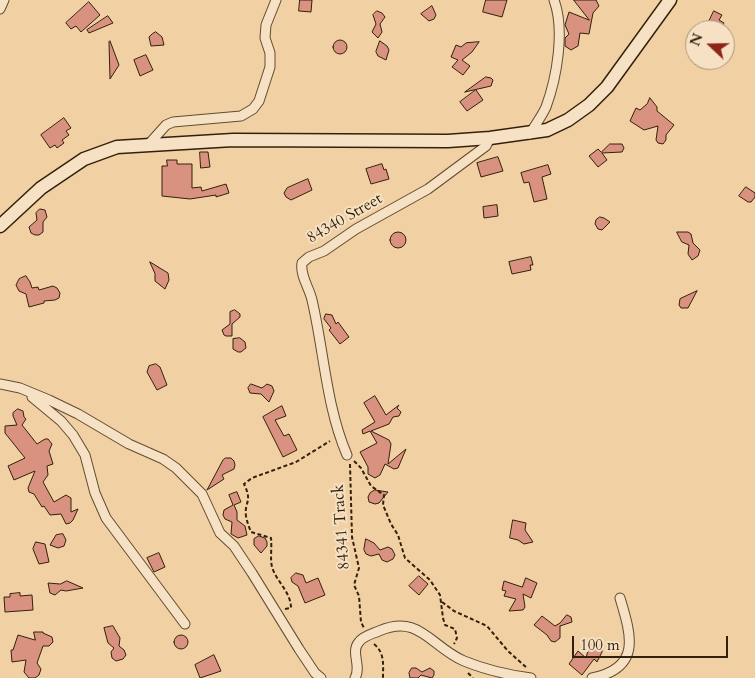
<!DOCTYPE html>
<html>
<head>
<meta charset="utf-8">
<style>
	body { margin:0 }
	#map { position:relative; width:755px; height:678px; overflow:hidden; background:#f1d1a4; font-family:Cardo,serif }
	canvas { display:block }
	.north { position:absolute; left:685px; top:20px; width:50px; height:50px; box-sizing:border-box; background:#f6e1c4; border:1px solid #a8947a; border-radius:50%; rotate:291deg; font-size:14px; font-weight:700; line-height:20px; text-align:center; color:#33200a }
	.north::after { content:''; display:block; margin:auto; width:18px; height:22px; background:#8f2418; clip-path:polygon(50% 0,100% 100%,50% 72%,0 100%) }
	.scale { position:absolute; left:572px; top:636px; width:156px; height:22px; box-sizing:border-box; border:2px solid #33200a; border-top:0; padding-left:6px; font-size:15px; line-height:18px; white-space:nowrap; color:#33200a; -webkit-text-stroke:4px #f6e1c4; paint-order:stroke }
</style>
</head>
<body>
<div id="map">
<canvas width="755" height="678"></canvas>
<div class="north">N</div>
<div class="scale">100 m</div>
</div>
<script>
const g = document.querySelector('canvas').getContext('2d');
g.lineJoin = 'round';
function fill(path, color) { g.fillStyle = color; g.fill(path, 'evenodd'); }
function strokePath(path, color, width, dash) { g.strokeStyle = color; g.lineWidth = width; g.lineCap = dash ? 'butt' : 'round'; g.setLineDash(dash || []); g.stroke(path); }
function drawText(font, color, halo, rows, align = 'center') {
  g.font = font + ' Cardo,serif'; g.lineWidth = 4; g.setLineDash([]); g.textBaseline = 'middle'; g.strokeStyle = halo; g.fillStyle = color; for (const [text, x, y, turn = 0] of rows) {
    g.save(); g.translate(x, y); g.rotate((+turn || 0) * Math.PI / 180); g.textAlign = isNaN(turn) ? turn : align; if (halo) g.strokeText(text, 0, 0); g.fillText(text, 0, 0); g.restore();
  }
}
const building = new Path2D(`
	M 300,0 L 312,0 L 311,12 L 299,11 Z
	M 486,0 L 507,0 L 502,17 L 483,12 Z
	M 574,0 L 596,0 L 599,6 L 593,13 L 589,34 L 580,33 L 578,46 L 571,50 L 565,46 L 565,38 L 569,34 L 565,25 L 569,12 L 589,20 Z
	M 89,2 L 100,15 L 81,32 L 76,26 L 71,29 L 66,23 Z
	M 432,6 L 436,15 L 434,19 L 429,21 L 421,14 Z
	M 377,11 L 382,13 L 385,17 L 380,24 L 382,32 L 378,38 L 372,32 L 376,24 L 373,15 Z
	M 714,11 L 722,15 L 719,20 L 724,23 L 720,30 L 705,30 Z
	M 108,16 L 113,23 L 89,33 L 87,30 Z
	M 156,32 L 162,37 L 164,45 L 151,46 L 149,37 L 152,34 Z
	M333 47a7 7 0 1 1 14 0a7 7 0 1 1-14 0Z
	M 110,41 L 119,65 L 110,79 L 109,42 Z
	M 380,41 L 387,46 L 389,50 L 386,60 L 378,56 L 376,52 Z
	M 479,42 L 472,52 L 462,60 L 470,66 L 463,75 L 452,67 L 458,60 L 451,57 L 456,45 L 461,47 L 466,43 Z
	M 146,55 L 153,70 L 140,76 L 134,60 Z
	M 486,77 L 491,78 L 493,80 L 491,86 L 465,92 Z
	M 476,90 L 483,100 L 467,111 L 460,102 Z
	M 650,98 L 657,107 L 657,111 L 674,125 L 666,135 L 666,140 L 663,144 L 658,143 L 656,140 L 658,126 L 644,130 L 630,121 L 636,108 L 640,110 L 647,104 Z
	M 64,118 L 71,128 L 66,131 L 69,135 L 62,140 L 64,143 L 57,148 L 55,145 L 50,148 L 41,135 Z
	M 610,144 L 622,144 L 624,148 L 622,152 L 602,153 L 607,160 L 598,167 L 589,156 L 598,149 L 601,152 Z
	M 200,152 L 208,152 L 210,167 L 201,168 Z
	M 498,157 L 503,171 L 481,177 L 477,163 Z
	M 167,160 L 177,160 L 177,164 L 192,164 L 192,188 L 201,187 L 202,191 L 226,184 L 229,193 L 216,197 L 216,195 L 190,199 L 162,196 L 162,166 L 167,166 Z
	M 382,164 L 384,170 L 386,169 L 389,179 L 371,184 L 366,169 Z
	M 548,165 L 551,174 L 542,177 L 547,199 L 534,202 L 529,182 L 524,183 L 521,173 Z
	M 308,179 L 312,190 L 291,200 L 286,197 L 284,193 L 287,188 Z
	M 746,187 L 755,193 L 755,197 L 751,202 L 748,202 L 739,196 Z
	M 497,205 L 498,216 L 484,218 L 483,207 Z
	M 40,209 L 45,210 L 47,217 L 43,222 L 43,232 L 39,235 L 35,235 L 31,233 L 29,227 L 37,220 L 36,213 Z
	M 600,217 L 604,218 L 610,222 L 602,230 L 598,229 L 595,224 L 596,220 Z
	M390 240a8 8 0 1 1 16 0a8 8 0 1 1-16 0Z
	M 677,232 L 688,232 L 691,234 L 693,243 L 700,250 L 698,256 L 692,260 L 688,254 L 689,245 L 682,242 Z
	M 531,257 L 533,265 L 530,265 L 531,270 L 512,274 L 509,262 Z
	M 150,262 L 168,273 L 169,280 L 165,289 L 155,281 L 155,274 Z
	M 26,276 L 30,282 L 32,288 L 38,287 L 39,290 L 53,286 L 57,288 L 60,293 L 59,298 L 55,300 L 44,301 L 44,303 L 29,307 L 26,294 L 19,291 L 16,285 L 19,279 Z
	M 697,291 L 688,308 L 681,308 L 679,305 L 680,299 Z
	M 235,310 L 240,314 L 240,317 L 232,324 L 232,336 L 226,336 L 224,335 L 222,330 L 230,324 L 230,312 Z
	M 326,314 L 332,315 L 336,324 L 338,322 L 349,337 L 340,344 L 329,330 L 331,328 L 324,319 Z
	M 240,338 L 245,342 L 246,348 L 241,352 L 238,352 L 233,349 L 233,339 Z
	M 156,364 L 160,367 L 167,385 L 157,390 L 147,372 L 149,366 Z
	M 251,384 L 262,388 L 267,384 L 272,386 L 274,391 L 269,402 L 261,394 L 250,393 L 248,388 Z
	M 375,396 L 386,415 L 399,405 L 397,408 L 401,412 L 399,416 L 393,417 L 389,424 L 371,431 L 389,440 L 391,444 L 388,464 L 406,449 L 398,468 L 394,469 L 385,464 L 380,475 L 375,478 L 368,474 L 368,467 L 360,452 L 377,443 L 370,431 L 363,434 L 362,430 L 375,422 L 364,403 Z
	M 282,406 L 286,416 L 275,420 L 284,436 L 289,434 L 297,450 L 283,457 L 263,417 Z
	M 18,409 L 23,411 L 24,417 L 26,419 L 22,425 L 37,444 L 45,439 L 48,439 L 52,444 L 49,451 L 53,464 L 47,466 L 48,475 L 43,482 L 54,502 L 66,495 L 71,498 L 71,512 L 78,509 L 73,520 L 70,523 L 66,524 L 61,514 L 50,515 L 44,506 L 42,507 L 34,494 L 29,492 L 28,488 L 35,471 L 14,480 L 8,466 L 25,458 L 5,433 L 5,426 L 17,425 L 13,416 L 13,413 Z
	M 226,458 L 231,458 L 234,461 L 235,465 L 234,469 L 222,475 L 224,479 L 207,490 L 223,460 Z
	M 375,490 L 388,492 L 379,503 L 375,504 L 369,502 L 368,497 L 370,493 Z
	M 237,492 L 241,502 L 234,505 L 237,512 L 237,520 L 245,526 L 247,535 L 238,538 L 231,534 L 232,522 L 225,519 L 223,515 L 224,510 L 233,505 L 229,495 Z
	M 513,520 L 526,523 L 525,530 L 533,542 L 524,544 L 518,540 L 510,538 Z
	M 63,534 L 66,540 L 64,546 L 58,548 L 50,545 L 56,535 Z
	M 259,536 L 265,538 L 267,542 L 267,546 L 261,553 L 254,545 L 254,539 Z
	M 366,539 L 374,543 L 380,550 L 388,547 L 392,549 L 395,555 L 393,559 L 387,562 L 382,560 L 379,554 L 371,556 L 366,554 L 364,550 Z
	M 36,542 L 45,544 L 49,562 L 39,564 L 33,549 Z
	M 159,553 L 165,567 L 154,572 L 147,558 Z
	M 296,573 L 303,575 L 306,583 L 318,578 L 325,595 L 305,603 L 298,586 L 292,582 L 291,578 Z
	M 419,576 L 428,584 L 419,595 L 409,586 Z
	M 526,578 L 537,583 L 531,598 L 523,594 L 525,607 L 523,610 L 509,611 L 516,599 L 504,596 L 506,591 L 502,590 L 504,581 L 522,587 Z
	M 67,581 L 83,588 L 66,591 L 61,590 L 55,595 L 50,593 L 48,583 L 60,584 Z
	M 20,593 L 20,596 L 32,595 L 33,610 L 5,612 L 4,597 L 10,597 L 10,594 Z
	M 567,615 L 571,617 L 572,622 L 560,626 L 560,638 L 555,642 L 551,641 L 547,635 L 534,625 L 542,616 L 555,626 L 560,623 Z
	M 113,626 L 120,638 L 119,646 L 124,650 L 126,655 L 123,659 L 116,661 L 112,658 L 111,652 L 114,648 L 108,643 L 104,628 Z
	M 34,632 L 43,632 L 43,633 L 52,637 L 53,642 L 49,646 L 43,646 L 37,663 L 41,669 L 39,675 L 35,678 L 29,678 L 24,672 L 26,660 L 12,662 L 11,650 L 13,650 L 18,635 L 35,640 Z
	M174 642a7 7 0 1 1 14 0a7 7 0 1 1-14 0Z
	M 593,644 L 599,645 L 602,648 L 602,652 L 597,662 L 594,659 L 582,675 L 569,664 L 578,651 L 586,658 L 589,647 Z
	M 214,655 L 221,671 L 200,678 L 195,665 Z
	M 412,668 L 416,668 L 422,672 L 430,668 L 434,671 L 434,675 L 432,678 L 421,675 L 418,678 L 410,678 L 409,673 Z`);
fill(building, '#d99280');
strokePath(building, '#33200a', 1);
const street = new Path2D(`
	M 0,9 L 4,0
	M 530,134 C 535,125 542,116 546,107 C 557,77 565,30 554,0
	M 149,144 L 166,125 L 173,122 L 241,116 L 253,109 L 259,101 L 270,67 L 270,53 L 265,38 L 266,25 L 276,0
	M 0,384 L 20,388 L 49,400 L 78,414 L 129,444 L 163,459 L 176,468 L 202,494 L 220,533 L 234,546 L 252,573 L 299,649 L 315,673 L 321,678
	M 32,397 L 61,421 L 73,435 L 85,455 L 95,493 L 106,518 L 185,624
	M 347,455 C 326,406 324,351 312,300 C 309,287 300,276 302,263 L 309,257 L 324,251 L 356,229 L 428,189 L 486,146 L 490,138
	M 355,678 C 362,666 350,652 359,642 C 363,636 372,634 379,631 C 419,613 431,647 464,661 C 486,670 508,675 531,678
	M 592,678 C 642,668 631,635 620,598`);
const secondary = new Path2D(`
	M 0,226 L 41,188 L 84,159 L 117,147 L 233,140 L 448,141 L 490,138 L 547,130 L 568,120 L 589,105 L 607,87 L 670,0`);
strokePath(street, '#624c30', 11);
strokePath(secondary, '#33200a', 15);
strokePath(new Path2D(`
	M 354,461 L 361,468 L 371,486 L 384,495 L 383,505 L 391,524 L 398,535 L 405,558 L 430,580 L 440,595 L 443,618 L 445,625 L 455,629 L 457,638 L 454,644
	M 350,464 L 352,537 L 359,568 L 354,585 L 359,596 L 361,622 L 364,628
	M 442,602 L 454,611 L 487,626 L 508,651 L 527,668
	M 285,609 L 291,608 C 291,592 276,581 272,567 C 270,559 272,547 271,538 L 251,532 C 249,527 247,522 246,516 C 244,502 253,502 244,484 L 252,478 L 296,462 L 330,441
	M 374,644 C 385,653 383,665 383,678
	M 468,673 L 473,678`), '#33200a', 2, [4, 2.5]);
strokePath(street, '#f6e1c4', 9);
strokePath(secondary, '#f6e1c4', 12);
drawText('16px', '#33200a', '#f6e1c4', [
	["84340 Street",345,219,-30],
	["84341 Track",342,527,-94]
]);
</script>
</body>
</html>
